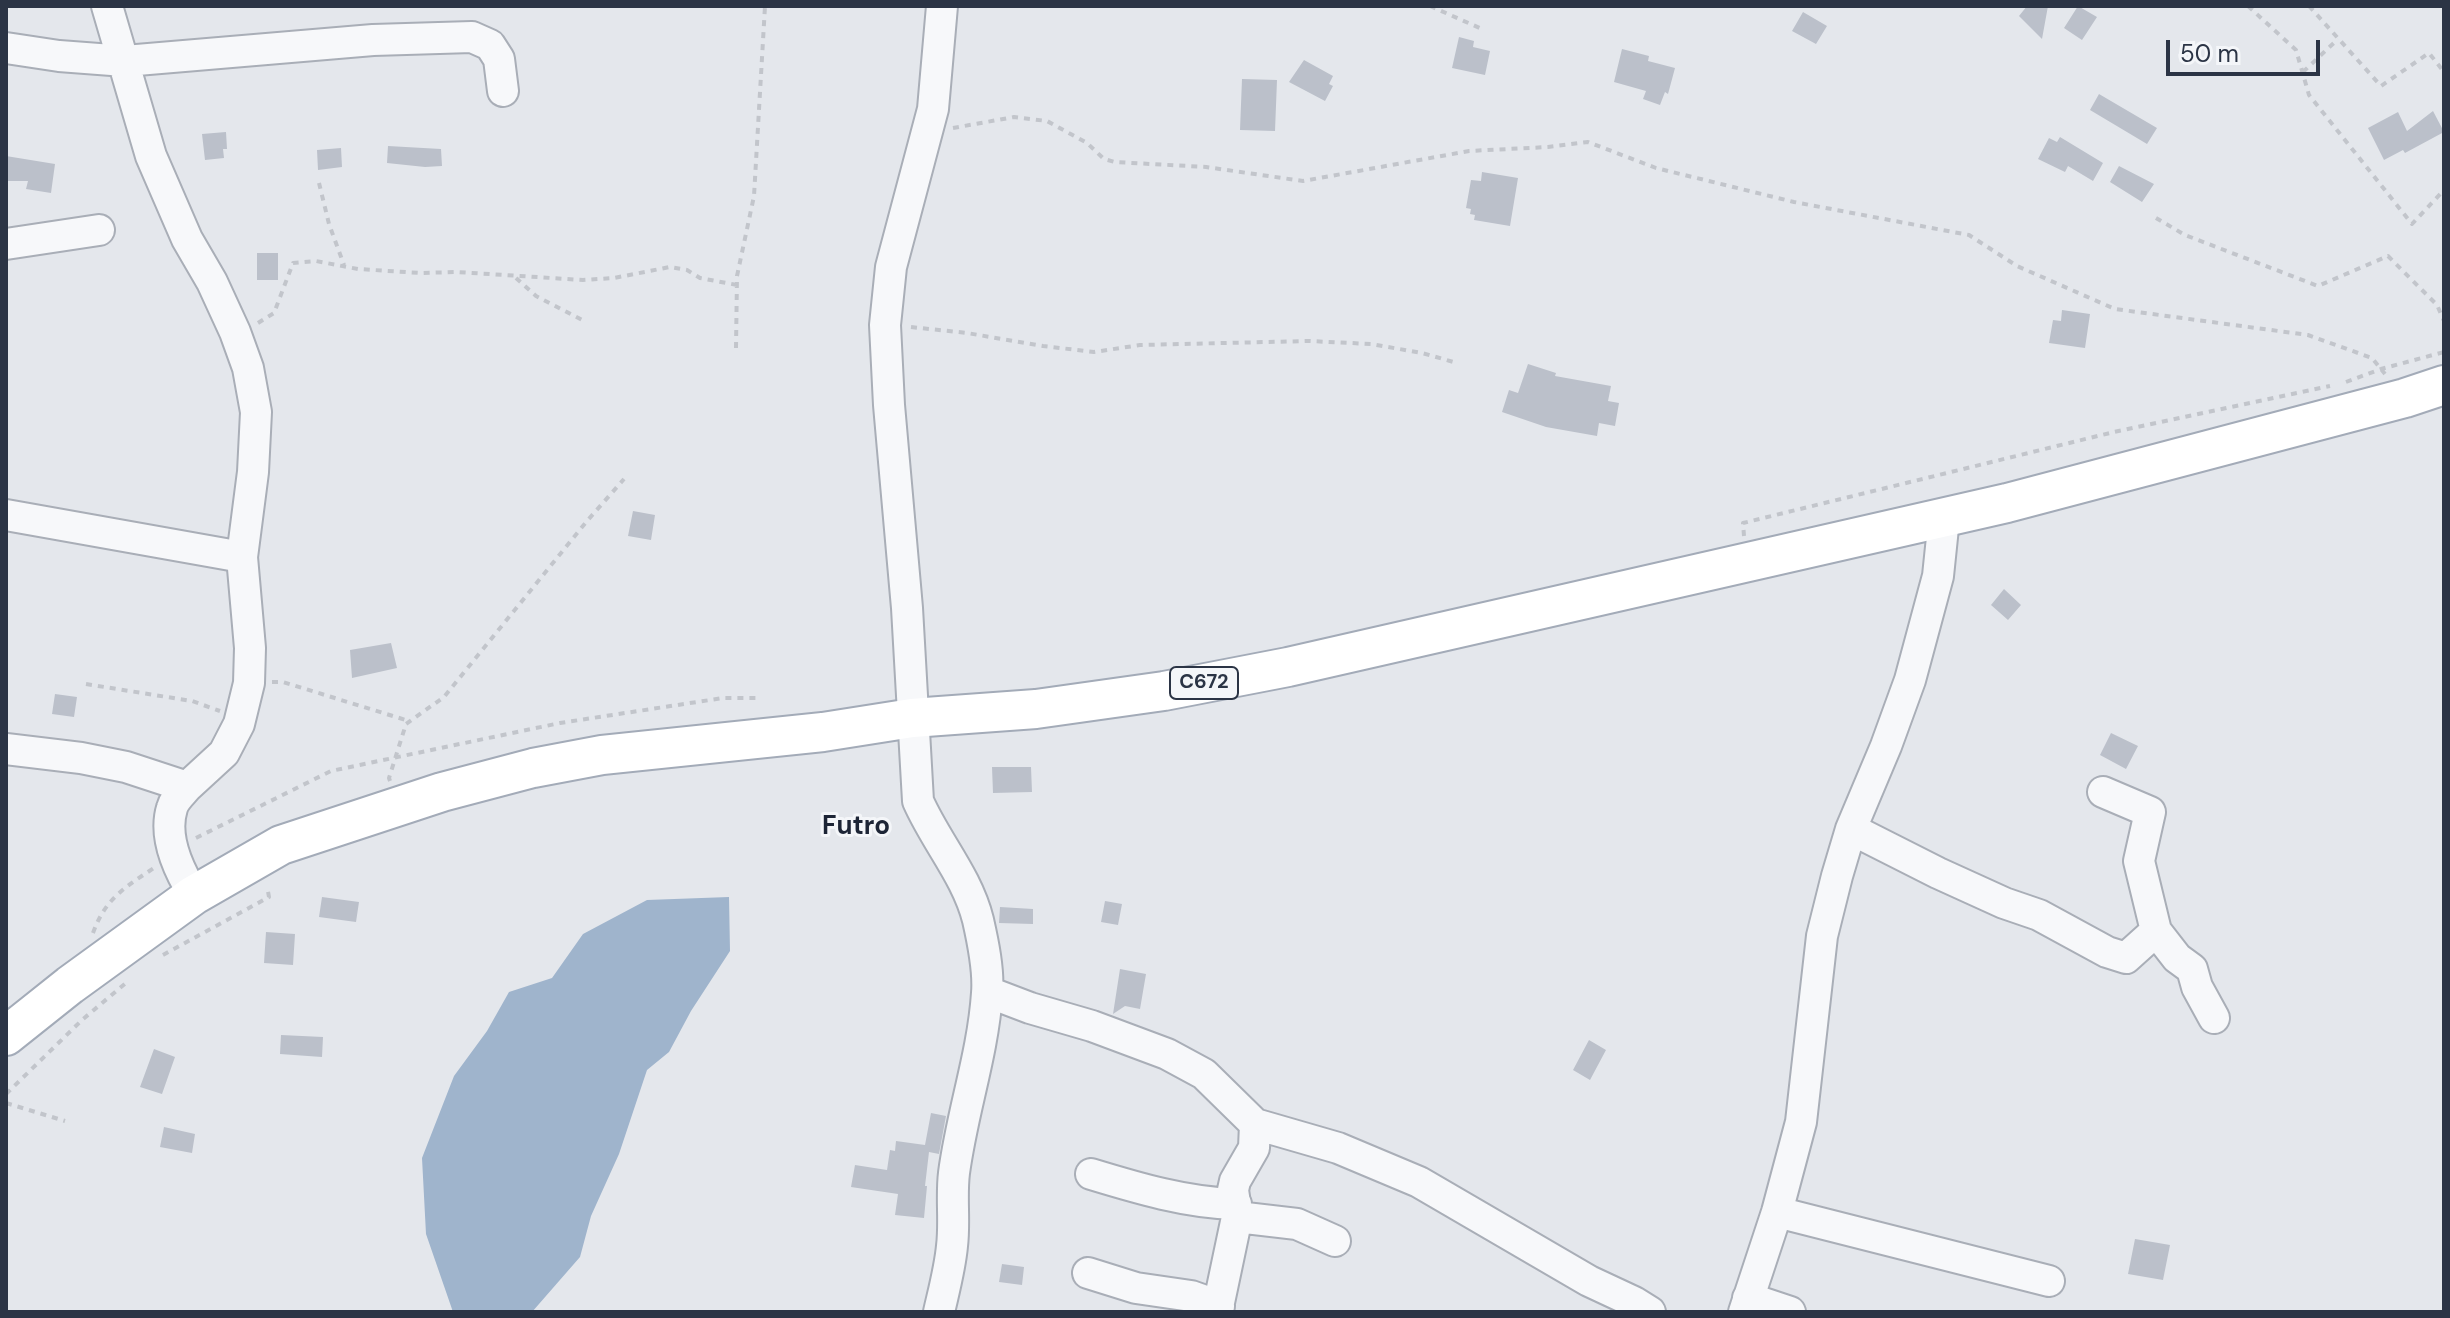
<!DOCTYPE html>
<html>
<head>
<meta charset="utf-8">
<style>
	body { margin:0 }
	#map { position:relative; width:2450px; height:1318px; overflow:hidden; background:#e4e7ec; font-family:"DM Sans",sans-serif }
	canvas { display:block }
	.frame { position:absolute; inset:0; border:8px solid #2b3445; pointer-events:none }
	.scale { position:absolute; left:2166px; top:40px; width:154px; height:36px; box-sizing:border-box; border:4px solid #2b3445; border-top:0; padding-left:10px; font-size:24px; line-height:28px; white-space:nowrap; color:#2b3445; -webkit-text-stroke:6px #f4f6f9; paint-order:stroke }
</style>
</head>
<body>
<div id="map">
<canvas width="2450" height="1318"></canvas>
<div class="frame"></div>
<div class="scale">50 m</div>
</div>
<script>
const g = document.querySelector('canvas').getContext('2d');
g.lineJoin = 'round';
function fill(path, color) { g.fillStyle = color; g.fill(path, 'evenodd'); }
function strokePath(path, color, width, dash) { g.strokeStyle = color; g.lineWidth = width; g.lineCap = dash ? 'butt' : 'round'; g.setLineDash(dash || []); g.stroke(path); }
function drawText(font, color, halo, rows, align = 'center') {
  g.font = font + ' "DM Sans",sans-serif'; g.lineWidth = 6; g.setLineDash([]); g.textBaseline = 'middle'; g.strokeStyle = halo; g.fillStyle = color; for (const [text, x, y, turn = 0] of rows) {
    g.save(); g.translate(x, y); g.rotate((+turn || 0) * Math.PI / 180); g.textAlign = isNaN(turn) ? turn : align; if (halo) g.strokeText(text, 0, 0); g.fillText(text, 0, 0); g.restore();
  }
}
fill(new Path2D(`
	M 729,897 L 730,951 L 691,1011 L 669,1052 L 647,1070 L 619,1154 L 591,1216 L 580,1257 L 532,1312 L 453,1312 L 426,1234 L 422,1158 L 454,1076 L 487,1031 L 509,992 L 552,978 L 583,934 L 647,900 Z`), '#9fb4cc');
fill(new Path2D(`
	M 2027,6 L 2048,6 L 2042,39 L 2019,16 Z
	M 2078,6 L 2097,17 L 2082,40 L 2064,28 Z
	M 1803,12 L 1827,26 L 1816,44 L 1792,31 Z
	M 1459,37 L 1474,41 L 1473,47 L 1490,51 L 1485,75 L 1452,68 Z
	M 1622,49 L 1649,56 L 1648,61 L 1675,68 L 1668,94 L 1665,92 L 1660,105 L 1643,99 L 1646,91 L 1614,82 Z
	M 1304,60 L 1333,76 L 1329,84 L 1333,86 L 1325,101 L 1289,82 Z
	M 1242,79 L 1277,80 L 1275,131 L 1240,130 Z
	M 2099,94 L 2157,128 L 2147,144 L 2090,110 Z
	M 2433,111 L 2444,132 L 2405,153 L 2403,150 L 2384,160 L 2368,128 L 2398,112 L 2407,131 Z
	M 226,132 L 227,149 L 223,149 L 224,158 L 205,160 L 202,134 Z
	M 2060,137 L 2103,163 L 2093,181 L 2068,166 L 2065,172 L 2038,159 L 2049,138 L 2057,142 Z
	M 388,146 L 441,149 L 442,166 L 425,167 L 387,163 Z
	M 341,148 L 342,167 L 318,170 L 317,150 Z
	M 6,156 L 55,164 L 51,193 L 26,189 L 28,181 L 6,181 Z
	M 2119,166 L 2154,184 L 2142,202 L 2110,182 Z
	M 1482,172 L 1518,178 L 1510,226 L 1474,220 L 1475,215 L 1470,214 L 1471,209 L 1466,208 L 1471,180 L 1481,181 Z
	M 257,253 L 278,253 L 278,280 L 257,280 Z
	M 2062,310 L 2090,314 L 2085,348 L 2049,343 L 2053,320 L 2061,321 Z
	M 1528,364 L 1556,373 L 1555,376 L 1611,386 L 1608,401 L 1619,403 L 1615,426 L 1599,423 L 1597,436 L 1546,427 L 1502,412 L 1509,390 L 1518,393 Z
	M 633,511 L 655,515 L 651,540 L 628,536 Z
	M 2004,589 L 2021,605 L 2008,620 L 1991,605 Z
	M 391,643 L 397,668 L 352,678 L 350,650 Z
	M 55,694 L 77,697 L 74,717 L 52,714 Z
	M 2111,733 L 2138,746 L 2126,769 L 2100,755 Z
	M 992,767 L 1031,767 L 1032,792 L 993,793 Z
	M 322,897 L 359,902 L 356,922 L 319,917 Z
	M 1105,901 L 1122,904 L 1118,925 L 1101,922 Z
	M 1000,907 L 1033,909 L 1033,924 L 999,923 Z
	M 266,932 L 295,934 L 293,965 L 264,963 Z
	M 1120,969 L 1146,974 L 1140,1009 L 1125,1006 L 1113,1014 Z
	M 281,1035 L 323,1037 L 322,1057 L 280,1054 Z
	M 1589,1040 L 1606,1050 L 1590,1080 L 1573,1070 Z
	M 154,1049 L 175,1057 L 162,1094 L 140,1087 Z
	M 931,1113 L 946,1116 L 939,1154 L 929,1152 L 925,1186 L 927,1186 L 924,1218 L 895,1215 L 898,1194 L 851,1187 L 855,1165 L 887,1170 L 890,1150 L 895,1151 L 896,1141 L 925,1145 Z
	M 164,1127 L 195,1134 L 192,1153 L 160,1147 Z
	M 2135,1239 L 2170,1245 L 2163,1280 L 2128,1274 Z
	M 1002,1264 L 1024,1267 L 1022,1285 L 999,1282 Z`), '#bbc0ca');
const minor = new Path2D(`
	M 107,6 L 151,156 L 187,239 L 212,282 L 235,332 L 248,368 L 256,412 L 253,472 L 242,557 L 250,648 L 249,683 L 239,724 L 224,753 L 187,787
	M 6,48 L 59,56 L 125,61 L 373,40 L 472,37 L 490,45 L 499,59 L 503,91
	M 6,244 L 99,230
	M 6,515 L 242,557
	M 6,749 L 81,758 L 126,767 L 187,787 C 181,794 174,800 172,808 C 163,837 179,871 194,895
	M 2103,792 L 2150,812 L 2139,861 L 2156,931 L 2177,958 L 2192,969 L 2197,987 L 2214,1018
	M 1851,829 L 1938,873 L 2004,903 L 2039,915 L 2107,952 L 2126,958 L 2156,931
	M 988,992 L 1030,1008 L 1092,1026 L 1167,1054 L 1204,1074 L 1255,1124 L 1338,1148 L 1419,1182 L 1589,1281 L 1634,1302 L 1650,1312
	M 1091,1174 C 1137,1188 1187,1203 1236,1204
	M 1777,1212 L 2049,1281
	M 1237,1217 L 1297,1224 L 1335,1241
	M 1088,1273 L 1136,1288 L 1191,1296 L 1219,1306
	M 1748,1298 L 1790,1312
	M 939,1312 C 944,1290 950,1268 952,1246 C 955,1222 951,1197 954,1173 C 962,1112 983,1054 987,993 C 989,970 983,942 978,920 C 967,876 936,842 918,801 L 907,608 L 889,405 L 885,325 L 891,267 L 933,109 L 942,6
	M 1217,1312 L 1237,1217 L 1233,1190 L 1235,1181 L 1254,1148 L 1255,1124
	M 1744,1312 L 1777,1212 L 1801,1122 L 1822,936 L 1837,876 L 1851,829 L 1886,746 L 1910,680 L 1938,576 L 1944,518`);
const major = new Path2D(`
	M 6,1036 L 70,985 L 194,895 L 281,845 L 442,792 L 533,768 L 602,755 L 823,732 L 912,718 L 1036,709 L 1164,691 L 1288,667 L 2007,503 L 2405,398 L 2444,385`);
strokePath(minor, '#a9aeb7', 34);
strokePath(major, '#a3abb8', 42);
strokePath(new Path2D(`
	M 1430,6 L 1482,29
	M 2248,6 L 2296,50 L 2309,95 L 2412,224 L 2444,190
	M 2309,6 L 2381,86 L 2429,53 L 2444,72
	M 2303,72 L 2338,39
	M 953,128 L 1014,117 L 1047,121 L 1087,143 L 1104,159 L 1115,162 L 1206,167 L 1303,181 L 1469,151 L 1548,147 L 1588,142 L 1656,168 L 1794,202 L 1969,235 L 2017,266 L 2115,309 L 2308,335 L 2372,358 L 2385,374
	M 319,183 L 329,224 L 344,265
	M 2156,218 L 2185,235 L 2318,286 L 2388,256 L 2437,305 L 2444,321
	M 516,278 L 536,296 L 586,322
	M 258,323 L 274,313 L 293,263 L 316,261 L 358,269 L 421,273 L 457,272 L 583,280 L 614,278 L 670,267 L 687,270 L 700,278 L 737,285
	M 911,327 L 967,333 L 1043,346 L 1094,352 L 1140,345 L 1309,341 L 1371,344 L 1422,353 L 1457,363
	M 736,348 L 737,276 L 754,196 L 765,6
	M 2346,382 L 2381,369 L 2444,352
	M 1744,536 L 1743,523 L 2114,432 L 2330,386
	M 272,682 L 283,682 L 409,721
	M 86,684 L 192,701 L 220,711
	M 390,781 L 389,778 L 406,724 L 444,697 L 587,521 L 624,479
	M 196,838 L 331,771 L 560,723 L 723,698 L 756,698
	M 93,933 C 105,899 125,887 154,868
	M 163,955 L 269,897 L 267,886
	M 6,1094 L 82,1020 L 127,982
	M 6,1103 L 65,1121`), '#c2c5cb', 4, [6, 6]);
strokePath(minor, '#f7f8fa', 30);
strokePath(major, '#fff', 38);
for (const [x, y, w] of [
	[1204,683,68]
]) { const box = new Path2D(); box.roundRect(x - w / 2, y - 16, w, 32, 6); g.fillStyle = '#f4f6f9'; g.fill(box); strokePath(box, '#2b3445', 2); }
drawText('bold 20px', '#2b3445', null, [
	["C672",1204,683]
]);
drawText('bold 26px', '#1d2536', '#f4f6f9', [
	["Futro",856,827]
]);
</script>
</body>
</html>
